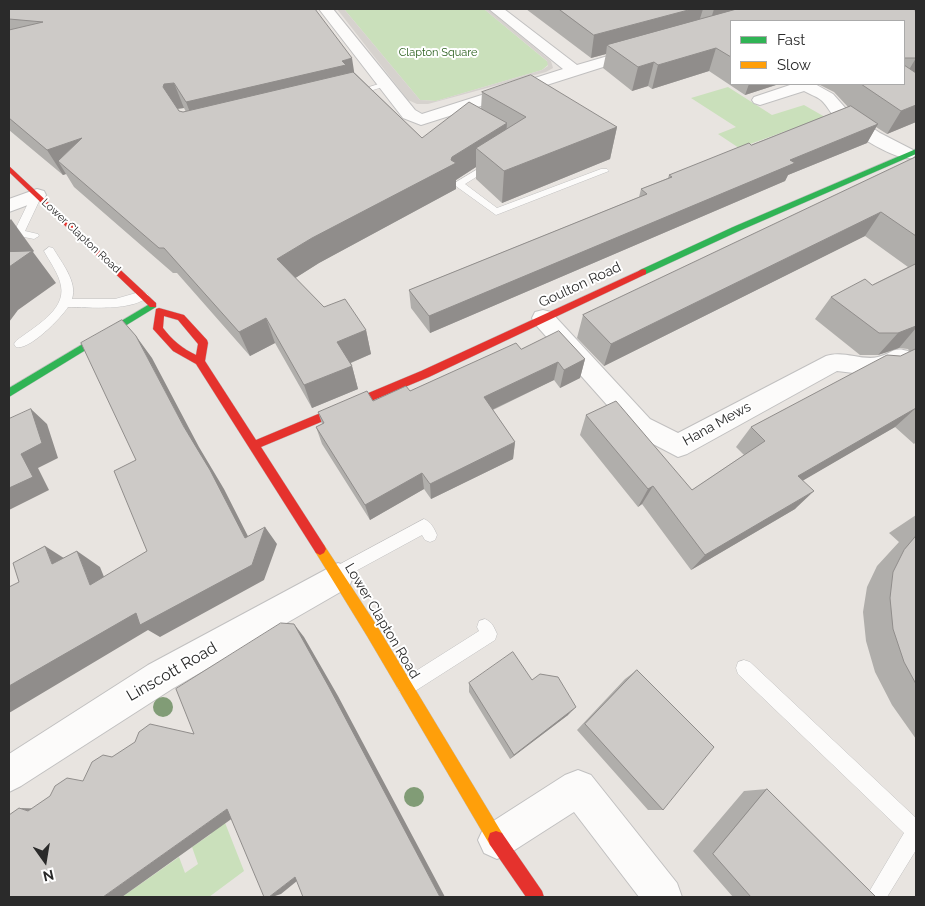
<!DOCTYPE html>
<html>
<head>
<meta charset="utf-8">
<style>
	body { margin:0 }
	#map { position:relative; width:925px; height:906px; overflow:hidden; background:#e8e4e0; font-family:Raleway,sans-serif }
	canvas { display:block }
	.frame { position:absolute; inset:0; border:10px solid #2a2a2a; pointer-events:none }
	.legend { position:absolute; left:730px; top:20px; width:175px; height:65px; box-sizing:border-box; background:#fff; border:1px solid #aaa; margin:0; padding:6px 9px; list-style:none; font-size:15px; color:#2a2a2a }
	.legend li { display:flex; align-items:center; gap:10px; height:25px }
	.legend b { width:25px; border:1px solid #aaa }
	.north { position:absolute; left:20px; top:836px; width:50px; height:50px; -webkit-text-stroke:4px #fff; paint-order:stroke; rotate:167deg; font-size:14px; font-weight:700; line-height:20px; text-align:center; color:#2a2a2a }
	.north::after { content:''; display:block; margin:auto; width:18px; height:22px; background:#2a2a2a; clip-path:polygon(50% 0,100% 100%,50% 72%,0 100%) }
</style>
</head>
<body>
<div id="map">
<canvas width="925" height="906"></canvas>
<div class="frame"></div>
<ul class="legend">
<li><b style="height:6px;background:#30b455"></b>Fast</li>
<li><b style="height:6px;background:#ff9f0a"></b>Slow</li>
</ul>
<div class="north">N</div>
</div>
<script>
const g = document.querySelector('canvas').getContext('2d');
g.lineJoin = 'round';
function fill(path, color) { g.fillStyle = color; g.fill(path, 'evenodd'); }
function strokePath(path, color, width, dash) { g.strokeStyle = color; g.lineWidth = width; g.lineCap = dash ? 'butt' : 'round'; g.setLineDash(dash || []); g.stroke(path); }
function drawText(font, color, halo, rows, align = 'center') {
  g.font = font + ' Raleway,sans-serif'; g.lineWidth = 4; g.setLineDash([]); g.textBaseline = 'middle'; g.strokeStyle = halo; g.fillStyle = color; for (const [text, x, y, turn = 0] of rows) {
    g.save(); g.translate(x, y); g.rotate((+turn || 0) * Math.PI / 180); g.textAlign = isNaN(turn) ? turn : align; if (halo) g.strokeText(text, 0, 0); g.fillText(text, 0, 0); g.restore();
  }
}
fill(new Path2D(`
	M 344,9 L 484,9 L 548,62 L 548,65 L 542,70 L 436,101 L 420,100 Z
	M 728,87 L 772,115 L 804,105 L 825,117 L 739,148 L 718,134 L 736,127 L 691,98 Z
	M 207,777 L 244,871 L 209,897 L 122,897 L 179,857 L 185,873 L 198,864 L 192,847 L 211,834 Z`), '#cae0bb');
fill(new Path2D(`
	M 337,9 L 344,9 L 420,100 L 436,101 L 542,70 L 548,66 L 547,61 L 484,9 L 488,9 L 551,61 L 553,68 L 546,72 L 428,104 L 417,104 L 408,100 Z`), '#d6d2ce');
const lane = new Path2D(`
	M 382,83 L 389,85 L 354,96 L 350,93 Z
	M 491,161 L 494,162 L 494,166 L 465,184 L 497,208 L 601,169 L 607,169 L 609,171 L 496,215 L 453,184 Z
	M 37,192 L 42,195 L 25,231 L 38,234 L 39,236 L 34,239 L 19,236 L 9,237 L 9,231 L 15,230 L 32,195 Z
	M 49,247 L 53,248 C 61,262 78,282 72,299 L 115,299 L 143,291 L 149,295 C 136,312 87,307 68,307 C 61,318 29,351 16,347 L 14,344 L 16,341 C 32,328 66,311 61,286 C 59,274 50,262 44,251 Z
	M 424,519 C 431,522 434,528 437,535 L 435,540 L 430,542 L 425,540 L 422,535 L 341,579 L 336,581 L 331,579 L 328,574 L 331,569 Z
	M 485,619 C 492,622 494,627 497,634 L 495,640 L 412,693 L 406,696 L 400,693 L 397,687 L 400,681 L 479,631 L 477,627 L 479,621 Z
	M 744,660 L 750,662 L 916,818 L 916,850 L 887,897 L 866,897 L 904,833 L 738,674 L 736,668 L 738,662 Z`);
const street = new Path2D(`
	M 319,9 L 333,9 L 415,110 L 422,114 L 563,69 L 489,9 L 504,9 L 577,65 L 639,47 L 644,48 L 646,51 L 644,54 L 421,125 L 403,118 Z
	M 793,84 L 815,84 L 833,94 L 848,111 L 880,133 L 913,150 L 916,154 L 913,158 C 896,162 849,131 836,118 C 830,113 827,105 821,100 C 816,96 809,94 804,91 L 760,105 L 754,103 L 752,100 L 754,97 Z
	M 37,189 L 44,191 L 46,195 L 44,199 L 9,212 L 9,199 Z
	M 543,310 L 551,312 L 650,419 L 678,433 L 826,356 C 843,350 862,361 878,357 C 891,354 893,346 908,351 L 912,357 L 908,363 L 879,376 L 837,371 L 687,454 L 678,457 L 632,433 L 535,324 L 532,318 L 535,312 Z
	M 338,563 L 349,567 L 353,577 L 349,587 L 172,689 L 21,786 L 9,792 L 9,754 L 148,665 Z
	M 578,770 L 591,775 L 677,883 L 682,897 L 639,897 L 574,812 L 510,853 L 497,859 L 484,853 L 478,840 L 484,827 L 565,775 Z`);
const fast = new Path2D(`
	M 916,149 L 916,154 L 739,231 L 646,274 L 643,275 L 638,272 L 640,270 L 733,227 Z
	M 153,302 L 156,303 L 156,307 L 9,397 L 9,388 Z`);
const slow = new Path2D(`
	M 320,543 L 324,545 L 377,626 L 502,833 L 504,839 L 502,845 L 496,847 L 490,845 L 367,636 L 316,553 L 314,549 L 316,545 Z`);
const jam = new Path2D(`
	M 9,166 L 156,303 L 156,307 L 150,307 L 9,172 Z
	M 643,269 L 646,270 L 646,274 L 429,377 L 261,447 L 324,545 L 326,549 L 324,553 L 320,555 L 316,553 L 196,364 L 173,351 L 153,329 L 156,309 L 159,308 L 184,315 L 207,340 L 208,343 L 205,361 L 256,440 L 421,371 ZM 164,316 L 178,320 L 198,344 L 196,355 C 183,349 172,340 163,328 Z
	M 496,831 L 502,833 L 542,891 L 544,897 L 526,897 L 490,845 L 488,839 L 490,833 Z`);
strokePath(lane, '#c1c0c0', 1);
strokePath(street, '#c1c0c0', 2);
strokePath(fast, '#c1c0c0', 1);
strokePath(slow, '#c1c0c0', 1);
strokePath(jam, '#c1c0c0', 1);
fill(lane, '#fcfbfa');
fill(street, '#fcfbfa');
fill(fast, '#30b455');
fill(slow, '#ff9f0a');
fill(jam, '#e5322d');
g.fillStyle = '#819c76';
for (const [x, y] of [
	[163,707],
	[414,797]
]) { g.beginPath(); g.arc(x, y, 10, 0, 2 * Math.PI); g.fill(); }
fill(new Path2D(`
	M 9,9 L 355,73 L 422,138 L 481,109 L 482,92 L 617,127 L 610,159 L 502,203 L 476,179 L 476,167 L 456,180 L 456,189 L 319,263 L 295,278 L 324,307 L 366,330 L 371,354 L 351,363 L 352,366 L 358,389 L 312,408 L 275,343 L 250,356 L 177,273 L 173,273 L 74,187 L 66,174 L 63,175 L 9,130 ZM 184,108 L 186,112 L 183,112 L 179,111 L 178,109 Z
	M 526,9 L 916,9 L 916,122 L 887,134 L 876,127 L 867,143 L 788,175 L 785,181 L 430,333 L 411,308 L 409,290 L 639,197 L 641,189 L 668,178 L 669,175 L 751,145 L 848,107 L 834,92 L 818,84 L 904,84 L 904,21 L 731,21 L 731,84 L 779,84 L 745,95 L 709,71 L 652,89 L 648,86 L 632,91 L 603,68 L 606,54 L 591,58 Z
	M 916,157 L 916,442 L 914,444 L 895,427 L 803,480 L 795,509 L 691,570 L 642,504 L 638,507 L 580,435 L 586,415 L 692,490 L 744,455 L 736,447 L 751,427 L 910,352 L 908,349 L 899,348 L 878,355 L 860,355 L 815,319 L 831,297 L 872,285 L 908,267 L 865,236 L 604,366 L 577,338 L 583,315 Z
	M 521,349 L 585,359 L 580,378 L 560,388 L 554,380 L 493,410 L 515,442 L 513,459 L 431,499 L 424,489 L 370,520 L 322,444 L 316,427 L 322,424 L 318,412 L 373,401 L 410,391 Z
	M 916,515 L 916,739 L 892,705 L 875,672 L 866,641 L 863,612 L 867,587 L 877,566 L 899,542 L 889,533 Z
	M 637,670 L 663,810 L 648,810 L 577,730 L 625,679 Z
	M 532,680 L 568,715 L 510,759 L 469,692 L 469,683 Z
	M 767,789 L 876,897 L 733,897 L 693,851 L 744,791 Z`), '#b0aeab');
fill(new Path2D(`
	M 692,9 L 703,9 L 697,28 L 607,45 L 606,54 L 591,58 L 594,35 Z
	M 714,9 L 738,9 L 709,25 Z
	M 716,48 L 709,71 L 652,89 L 658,65 Z
	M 352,58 L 356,84 L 196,128 L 186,102 Z
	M 916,58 L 916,75 L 904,78 Z
	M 654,62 L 648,86 L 632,91 L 638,67 Z
	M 174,83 L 184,108 L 174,109 L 163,87 L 164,84 Z
	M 749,84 L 779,84 L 745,95 Z
	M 916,105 L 916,122 L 887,134 L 901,111 Z
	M 507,123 L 505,149 L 476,148 L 476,167 L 456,180 L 456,189 L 319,263 L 286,284 L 277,259 L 312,238 L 452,157 Z
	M 878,124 L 867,143 L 788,175 L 785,181 L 430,333 L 429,316 L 790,160 Z
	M 617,127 L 610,159 L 502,203 L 504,171 Z
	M 82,138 L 58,161 L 66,174 L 63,175 L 47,150 Z
	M 881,212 L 865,236 L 604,366 L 611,344 Z
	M 11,219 L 34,251 L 33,252 L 56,283 L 18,310 L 9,322 L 9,221 Z
	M 916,317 L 916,328 L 899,348 L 878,355 L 898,333 Z
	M 266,318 L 275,343 L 250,356 L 239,332 Z
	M 366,330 L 371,354 L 343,366 L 337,342 Z
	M 136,336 L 152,358 L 199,447 L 224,489 L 256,552 L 265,527 L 277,544 L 264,580 L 160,637 L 148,630 L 9,713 L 9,686 L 245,538 L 184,427 Z
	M 585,359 L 580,378 L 560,388 L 564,370 Z
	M 558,362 L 554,380 L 483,414 L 484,397 Z
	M 352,366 L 358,389 L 312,408 L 304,385 Z
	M 916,408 L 895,427 L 780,494 L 798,476 Z
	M 31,409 L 47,424 L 58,458 L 38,468 L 49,490 L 9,510 L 9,488 L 21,454 Z
	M 515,442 L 513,459 L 431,499 L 430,484 Z
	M 422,473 L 424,489 L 370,520 L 365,505 Z
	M 653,486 L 642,504 L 638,507 L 648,489 Z
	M 814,491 L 795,509 L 691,570 L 705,555 Z
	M 45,546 L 70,562 L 52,564 Z
	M 77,551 L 100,567 L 113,599 L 90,585 Z
	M 294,624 L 304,637 L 338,696 L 445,897 L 440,897 Z
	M 576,707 L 568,715 L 510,759 L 514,755 Z
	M 19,808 L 52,809 L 28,811 Z
	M 227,809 L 244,810 L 122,897 L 103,897 Z
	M 308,872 L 281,894 L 272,897 L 269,897 L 295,877 Z`), '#908d8b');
const building = new Path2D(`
	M 9,9 L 315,9 L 352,58 L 342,61 L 346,65 L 186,102 L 174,83 L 164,84 L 163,87 L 179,111 L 183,112 L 353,72 L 422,138 L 469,102 L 507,123 L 452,157 L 451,160 L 456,163 L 312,238 L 277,259 L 324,307 L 345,299 L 366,330 L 337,342 L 352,366 L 304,385 L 266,318 L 239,332 L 164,248 L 159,248 L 58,161 L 82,138 L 47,150 L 9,118 L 9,30 L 43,22 L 9,19 Z
	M 559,9 L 692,9 L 594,35 Z
	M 737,9 L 915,9 L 916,15 L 916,58 L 904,58 L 904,21 L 731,21 L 731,57 L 716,48 L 658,65 L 654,62 L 638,67 L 607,45 Z
	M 904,65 L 916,73 L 916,105 L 901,111 L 861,84 L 904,84 Z
	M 531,75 L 617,127 L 504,171 L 476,148 L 526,117 L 482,92 Z
	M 851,106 L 878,124 L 790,160 L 795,163 L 429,316 L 409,290 L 647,194 L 641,189 L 672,177 L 669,175 L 749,143 L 751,145 Z
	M 916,157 L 916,236 L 881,212 L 611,344 L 583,315 Z
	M 32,251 L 9,267 L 9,252 Z
	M 916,264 L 916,326 L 898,333 L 879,333 L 831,297 L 865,279 L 872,285 Z
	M 122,320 L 136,336 L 184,427 L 210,470 L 245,538 L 265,527 L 252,565 L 140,625 L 136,613 L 9,686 L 9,587 L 19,582 L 13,563 L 45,546 L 52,564 L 77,551 L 90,585 L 147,551 L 114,471 L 136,460 L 81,343 Z
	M 559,331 L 585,359 L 564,370 L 558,362 L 484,397 L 515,442 L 430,484 L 422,473 L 365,505 L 316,427 L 324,423 L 318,412 L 367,391 L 373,401 L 406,386 L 410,391 L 516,343 L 521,349 Z
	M 916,349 L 916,408 L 798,476 L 814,491 L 705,555 L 653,486 L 648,489 L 586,415 L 616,401 L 692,490 L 765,441 L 751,427 L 887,355 L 900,356 Z
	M 31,409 L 42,443 L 21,454 L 33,477 L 9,488 L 9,419 Z
	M 916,536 L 916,684 L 904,662 L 893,629 L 890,598 L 893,572 L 904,550 Z
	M 281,623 L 294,624 L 329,687 L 440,897 L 303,897 L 295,877 L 269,897 L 264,897 L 227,809 L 103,897 L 9,897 L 9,815 L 19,808 L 28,811 L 50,796 L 55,786 L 67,778 L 83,781 L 92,762 L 103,755 L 112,757 L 135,742 L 139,732 L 150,724 L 194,734 L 176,689 Z
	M 513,652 L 532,680 L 540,674 L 558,677 L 576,707 L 514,755 L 469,683 Z
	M 637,670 L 714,747 L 663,810 L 585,724 Z
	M 767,789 L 876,897 L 751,897 L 713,854 Z`);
fill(building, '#cdcac7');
strokePath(building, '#908d8b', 1);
drawText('11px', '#2c611f', '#fff', [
	["Clapton Square",438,53]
]);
drawText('11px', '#2a2a2a', '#fff', [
	["Lower Clapton Road",81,236,43]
]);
drawText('14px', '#2a2a2a', '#fff', [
	["Goulton Road",580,285,-25],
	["Hana Mews",717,424,-29],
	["Lower Clapton Road",382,621,59]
]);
drawText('16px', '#2a2a2a', '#fff', [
	["Linscott Road",172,672,-30]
]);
</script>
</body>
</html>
